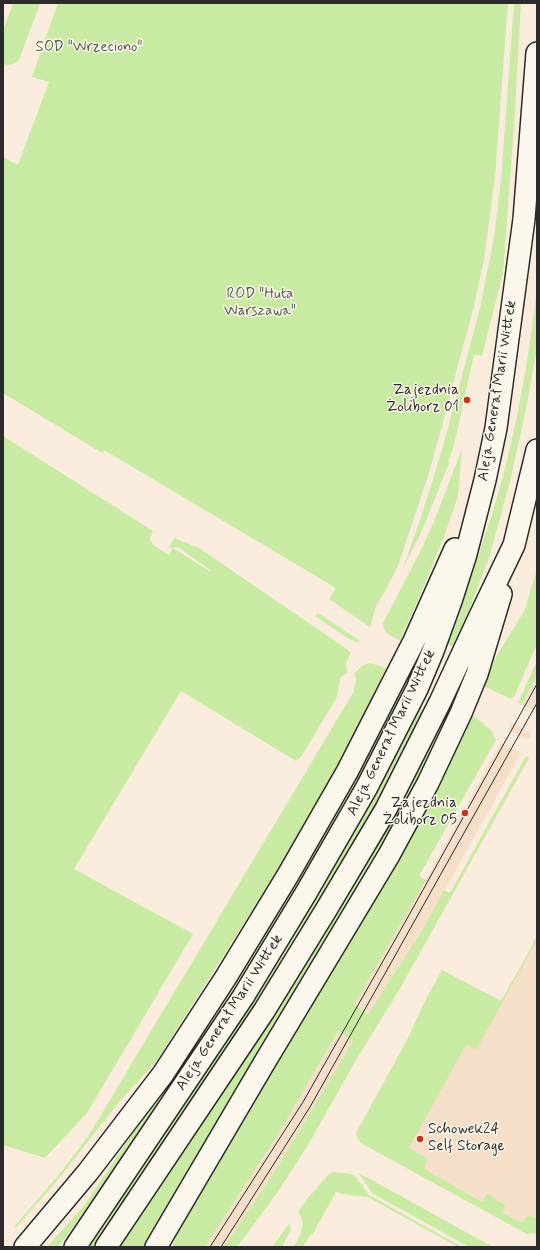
<!DOCTYPE html>
<html>
<head>
<meta charset="utf-8">
<style>
	body { margin:0 }
	#map { position:relative; width:540px; height:1250px; overflow:hidden; background:#f9ecdc; font-family:Mynerve,sans-serif }
	canvas { display:block }
	.frame { position:absolute; inset:0; border:4px solid #2b2b2b; pointer-events:none }
</style>
</head>
<body>
<div id="map">
<canvas width="540" height="1250"></canvas>
<div class="frame"></div>
</div>
<script>
const g = document.querySelector('canvas').getContext('2d');
g.lineJoin = 'round';
function fill(path, color) { g.fillStyle = color; g.fill(path, 'evenodd'); }
function strokePath(path, color, width, dash) { g.strokeStyle = color; g.lineWidth = width; g.lineCap = dash ? 'butt' : 'round'; g.setLineDash(dash || []); g.stroke(path); }
function drawText(font, color, halo, rows, align = 'center') {
  g.font = font + ' Mynerve,sans-serif'; g.lineWidth = 3; g.setLineDash([]); g.textBaseline = 'middle'; g.strokeStyle = halo; g.fillStyle = color; for (const [text, x, y, turn = 0] of rows) {
    g.save(); g.translate(x, y); g.rotate((+turn || 0) * Math.PI / 180); g.textAlign = isNaN(turn) ? turn : align; if (halo) g.strokeText(text, 0, 0); g.fillText(text, 0, 0); g.restore();
  }
}
fill(new Path2D(`
	M 537,675 L 537,711 L 519,704 L 523,703 Z
	M 512,722 L 532,734 L 528,740 L 508,729 Z
	M 501,743 L 521,753 L 423,929 L 368,1014 L 353,1005 L 426,880 Z
	M 537,935 L 537,1235 L 373,1148 L 445,972 L 501,1001 L 529,952 Z
	M 338,1031 L 353,1041 L 276,1169 L 224,1247 L 205,1247 L 281,1130 Z`), '#f6dfc9');
fill(new Path2D(`
	M 13,3 L 40,3 L 19,60 C 14,64 10,66 3,64 L 3,31 Z
	M 58,3 L 508,3 L 495,177 L 484,260 L 474,306 L 430,470 L 398,566 L 384,593 L 376,606 L 370,627 L 329,599 L 336,588 L 104,450 L 102,453 L 3,393 L 3,157 L 18,165 L 49,82 L 32,77 Z
	M 514,3 L 521,3 L 514,127 L 503,273 L 482,356 L 474,354 L 454,445 L 448,462 L 449,463 L 421,533 L 398,578 L 403,568 L 421,517 L 442,450 L 480,308 L 494,237 L 501,180 Z
	M 537,287 L 537,347 L 526,409 L 510,482 L 489,558 L 455,647 L 447,644 C 467,587 489,530 504,472 C 520,411 530,350 537,287 Z
	M 3,436 L 153,531 L 150,538 L 153,545 L 169,555 L 173,548 L 169,548 L 174,538 L 199,548 L 351,652 L 346,663 L 347,673 L 341,677 L 336,699 L 302,755 L 296,761 L 181,691 L 74,869 L 193,934 L 87,1113 L 45,1158 L 3,1145 ZM 178,547 L 210,570 L 211,572 L 173,548 Z
	M 462,449 L 458,496 L 444,537 L 418,600 L 400,640 C 391,636 383,634 383,623 L 420,552 L 433,524 Z
	M 537,568 L 537,644 L 514,697 L 511,698 L 509,698 L 481,685 L 496,657 L 525,610 Z
	M 318,613 L 360,641 L 357,642 L 349,639 L 315,616 Z
	M 537,661 L 537,675 L 523,703 L 518,703 Z
	M 370,663 L 386,668 L 373,695 L 371,700 L 338,766 L 282,863 L 156,1062 L 119,1102 L 61,1176 L 16,1228 L 15,1226 L 62,1171 L 89,1135 L 353,693 L 356,680 L 354,674 L 363,665 Z
	M 396,696 L 402,699 C 347,805 287,909 223,1009 C 206,1037 187,1063 169,1090 C 133,1143 97,1197 58,1247 L 47,1247 L 84,1206 L 118,1155 L 182,1063 Z
	M 419,708 L 426,711 C 410,743 394,776 376,807 C 289,958 193,1104 93,1247 L 86,1247 L 394,757 Z
	M 470,713 L 491,730 L 496,740 L 419,876 L 426,880 L 354,1005 L 368,1014 L 423,929 L 444,890 L 450,893 L 526,756 L 529,758 L 398,992 L 356,1060 L 308,1145 L 279,1190 L 237,1247 L 224,1247 L 276,1169 L 353,1041 L 338,1031 L 281,1130 L 205,1247 L 172,1247 L 188,1209 Z
	M 443,721 L 447,722 L 424,770 L 380,850 L 231,1098 L 145,1247 L 120,1247 L 269,1023 L 373,847 L 425,755 Z
	M 537,935 L 537,940 L 477,1048 L 475,1049 L 466,1045 L 409,1148 L 428,1159 L 424,1169 L 482,1202 L 486,1195 L 488,1194 L 505,1205 L 503,1213 L 522,1223 L 528,1215 L 536,1218 L 537,1235 L 533,1233 L 527,1234 L 366,1146 L 359,1141 L 356,1133 L 406,1042 L 426,999 L 442,970 L 501,1001 L 529,952 Z
	M 333,1172 L 351,1174 L 357,1178 L 369,1195 L 462,1247 L 458,1247 L 368,1197 L 342,1194 L 336,1192 L 312,1235 L 311,1234 L 303,1247 L 294,1247 C 300,1236 307,1224 298,1212 L 308,1198 L 330,1173 Z
	M 359,1173 L 493,1247 L 469,1247 L 372,1193 Z
	M 289,1224 L 291,1229 L 282,1247 L 272,1247 Z`), '#c8eaa3');
const secondary = new Path2D(`
	M 25,1247 L 88,1172 L 163,1074 L 226,977 L 288,875 L 347,772 L 414,641 L 455,549
	M 75,1247 L 243,997 L 306,893 L 367,787 L 417,689 L 433,651 L 451,601 L 466,554 L 485,480 L 496,428 L 524,219 L 537,53
	M 106,1247 L 264,1011 L 326,910 L 386,809 L 440,702 L 479,618 L 514,545 L 537,450
	M 156,1247 L 263,1065 L 389,855 L 428,783 L 461,713 L 477,674 L 501,594`);
strokePath(secondary, '#2b2b2b', 24);
strokePath(secondary, '#fbf7ec', 21);
strokePath(new Path2D(`
	M 210,1247 L 303,1102 L 408,917 L 537,684
	M 221,1247 L 310,1107 L 537,703`), '#2b2b2b', 1);
for (const [x, y, r, color] of [
	[467,400,4,"#c8321e"],
	[465,813,4,"#c8321e"],
	[420,1139,4,"#c8321e"]
]) { const dot = new Path2D(); dot.arc(x, y, r, 0, 2 * Math.PI); g.fillStyle = color; g.fill(dot); strokePath(dot, '#fbf7ec', 1.5); }
drawText('15px', '#525b49', '#fbf7ec', [
	["SOD \"Wrzeciono\"",89,48],
	["ROD \"Huta",260,295],
	["Warszawa\"",260,312]
]);
drawText('15px', '#2b2b2b', '#fbf7ec', [
	["Zajezdnia",459,391],
	["Żoliborz 01",459,408],
	["Zajezdnia",457,804],
	["Żoliborz 05",457,821],
	["Schowek24",428,1130,"left"],
	["Self Storage",428,1147,"left"]
], 'right');
drawText('15px', '#2b2b2b', '#fbf7ec', [
	["Aleja Generał Marii Wittek",498,391,-81],
	["Aleja Generał Marii Wittek",392,733,-64],
	["Aleja Generał Marii Wittek",230,1013,-57]
]);
</script>
</body>
</html>
